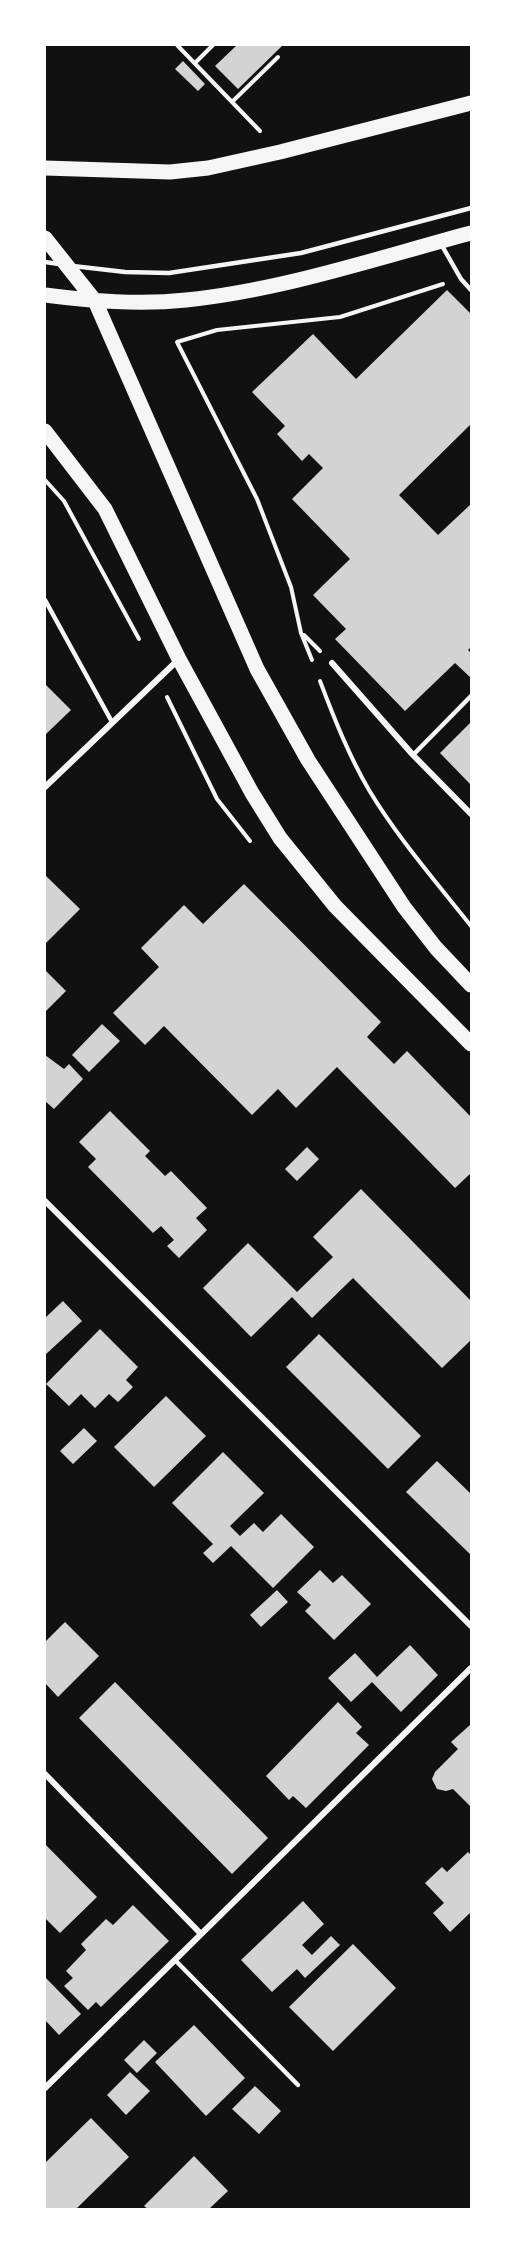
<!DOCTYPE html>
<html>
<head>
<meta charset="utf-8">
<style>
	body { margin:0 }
	#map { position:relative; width:516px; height:2254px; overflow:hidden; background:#111; font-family:"Source Sans 3",sans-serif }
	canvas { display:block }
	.frame { position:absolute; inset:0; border:46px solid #fff; pointer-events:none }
</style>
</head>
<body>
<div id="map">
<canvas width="516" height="2254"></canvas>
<div class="frame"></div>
</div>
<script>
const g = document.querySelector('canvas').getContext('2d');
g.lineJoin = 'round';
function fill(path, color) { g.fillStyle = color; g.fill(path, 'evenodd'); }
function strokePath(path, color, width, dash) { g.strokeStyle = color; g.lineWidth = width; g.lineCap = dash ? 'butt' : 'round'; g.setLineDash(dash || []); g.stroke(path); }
fill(new Path2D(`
	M 237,45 L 283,45 L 238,89 L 215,66 Z
	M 183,61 L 205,84 L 198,91 L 175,69 Z
	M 447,290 L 471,314 L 471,424 L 399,495 L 438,535 L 471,504 L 471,647 L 468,650 L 471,653 L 471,678 L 455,663 L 405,711 L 335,639 L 346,629 L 313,595 L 350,559 L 292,499 L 323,468 L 309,454 L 302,461 L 277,434 L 285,426 L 252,392 L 313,334 L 356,379 Z
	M 45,684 L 71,710 L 45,735 Z
	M 471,722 L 471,785 L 440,753 Z
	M 45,875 L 80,909 L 45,944 Z
	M 244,884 L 381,1022 L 367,1037 L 394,1064 L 407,1051 L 471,1117 L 471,1173 L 455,1188 L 337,1067 L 296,1108 L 278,1089 L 252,1115 L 164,1026 L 145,1045 L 113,1013 L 159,967 L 141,948 L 184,905 L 203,924 Z
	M 45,970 L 66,991 L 45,1012 Z
	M 102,1024 L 120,1041 L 89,1072 L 72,1055 Z
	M 45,1055 L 64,1069 L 69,1064 L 83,1079 L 54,1109 L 45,1101 Z
	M 110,1111 L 150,1151 L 145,1156 L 165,1176 L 171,1171 L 207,1208 L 196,1218 L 207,1230 L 179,1258 L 167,1246 L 174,1240 L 161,1226 L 153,1233 L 88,1167 L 96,1159 L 79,1142 Z
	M 307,1147 L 319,1159 L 297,1181 L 285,1169 Z
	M 361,1189 L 471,1301 L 471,1340 L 442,1368 L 353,1278 L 312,1318 L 292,1297 L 251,1337 L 203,1288 L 248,1243 L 297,1292 L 333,1257 L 313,1237 Z
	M 63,1301 L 82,1321 L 45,1355 L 45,1318 Z
	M 100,1329 L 138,1367 L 126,1380 L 133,1387 L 118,1402 L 109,1394 L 95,1408 L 81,1394 L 69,1406 L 46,1384 Z
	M 319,1334 L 421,1436 L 388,1469 L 286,1367 Z
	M 166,1396 L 206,1436 L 154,1487 L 114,1447 Z
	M 84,1428 L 97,1441 L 73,1464 L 60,1451 Z
	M 223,1452 L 264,1493 L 230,1526 L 240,1536 L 254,1523 L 263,1532 L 281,1514 L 314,1547 L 273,1588 L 231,1546 L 213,1563 L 203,1553 L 213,1544 L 172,1503 Z
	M 437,1461 L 471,1494 L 471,1555 L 406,1492 Z
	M 320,1570 L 333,1583 L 342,1575 L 371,1604 L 334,1640 L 305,1611 L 311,1605 L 297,1592 Z
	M 277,1590 L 288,1602 L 261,1627 L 250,1615 Z
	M 65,1622 L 99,1656 L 58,1697 L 45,1683 L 45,1642 Z
	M 410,1645 L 438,1675 L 401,1712 L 372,1682 L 351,1702 L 328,1678 L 355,1653 L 377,1677 Z
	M 115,1682 L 268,1838 L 232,1874 L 79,1718 Z
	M 338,1702 L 362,1727 L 356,1733 L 369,1745 L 306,1808 L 293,1796 L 289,1800 L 266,1776 Z
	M 470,1725 L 471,1726 L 471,1807 L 453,1789 L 446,1791 L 437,1789 L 432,1779 L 435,1772 L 458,1749 L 451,1742 Z
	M 45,1844 L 97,1897 L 60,1933 L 45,1918 Z
	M 468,1852 L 471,1855 L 471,1912 L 450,1932 L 433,1913 L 444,1903 L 425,1883 L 442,1867 L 447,1872 Z
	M 303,1901 L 324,1924 L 302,1945 L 312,1955 L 331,1936 L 340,1945 L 305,1978 L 297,1969 L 272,1992 L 241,1960 Z
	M 133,1905 L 169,1941 L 101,2007 L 96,2002 L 88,2010 L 64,1986 L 73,1978 L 66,1971 L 86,1950 L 81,1944 L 106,1919 L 113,1925 Z
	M 353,1944 L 396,1988 L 333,2051 L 289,2007 Z
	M 45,1977 L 81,2014 L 59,2035 L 45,2020 Z
	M 194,2025 L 245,2078 L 206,2116 L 155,2062 Z
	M 144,2040 L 157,2053 L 137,2073 L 124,2060 Z
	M 130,2072 L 150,2091 L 126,2115 L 107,2095 Z
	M 255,2086 L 281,2111 L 259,2134 L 232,2109 Z
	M 91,2118 L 129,2157 L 76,2209 L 45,2209 L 45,2163 Z
	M 194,2156 L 228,2191 L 209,2209 L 148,2209 L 144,2206 Z`), '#d3d3d3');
strokePath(new Path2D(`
	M 177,45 L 260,131
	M 195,63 L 213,45
	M 233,101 L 278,57
	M 45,480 L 64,501 L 139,639
	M 304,635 L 320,651
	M 312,660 L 301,633 L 291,587 L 257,499 L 177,342 L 217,330 L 340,317 L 443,284
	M 320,681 C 334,718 349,756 369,790 C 397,837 437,883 471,926
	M 167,697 L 217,799 L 250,841`), '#f5f5f5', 4);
strokePath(new Path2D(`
	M 441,244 L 461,279 L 471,290
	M 45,262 L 59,264
	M 73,266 L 125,272 L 169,273 L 301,253 L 471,208
	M 45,600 L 112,722
	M 413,755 L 471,696
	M 175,1960 L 298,2085`), '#f5f5f5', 4.5);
strokePath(new Path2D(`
	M 332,663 L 413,755 L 471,814
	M 45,787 L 179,659
	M 45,1201 L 471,1626
	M 45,1774 L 201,1934
	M 45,2088 L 471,1668`), '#f5f5f5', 6);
strokePath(new Path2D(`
	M 45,168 L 170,172 L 208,168 L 280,152 L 471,103
	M 45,238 L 95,301 L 257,669 L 308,760 L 404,907 L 436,948 L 471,985
	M 45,295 C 92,301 139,305 186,300 C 283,290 377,258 471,233
	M 45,431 L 105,509 L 179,659 L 252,793 L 280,838 L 335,906 L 471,1044`), '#f5f5f5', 15);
</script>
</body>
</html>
